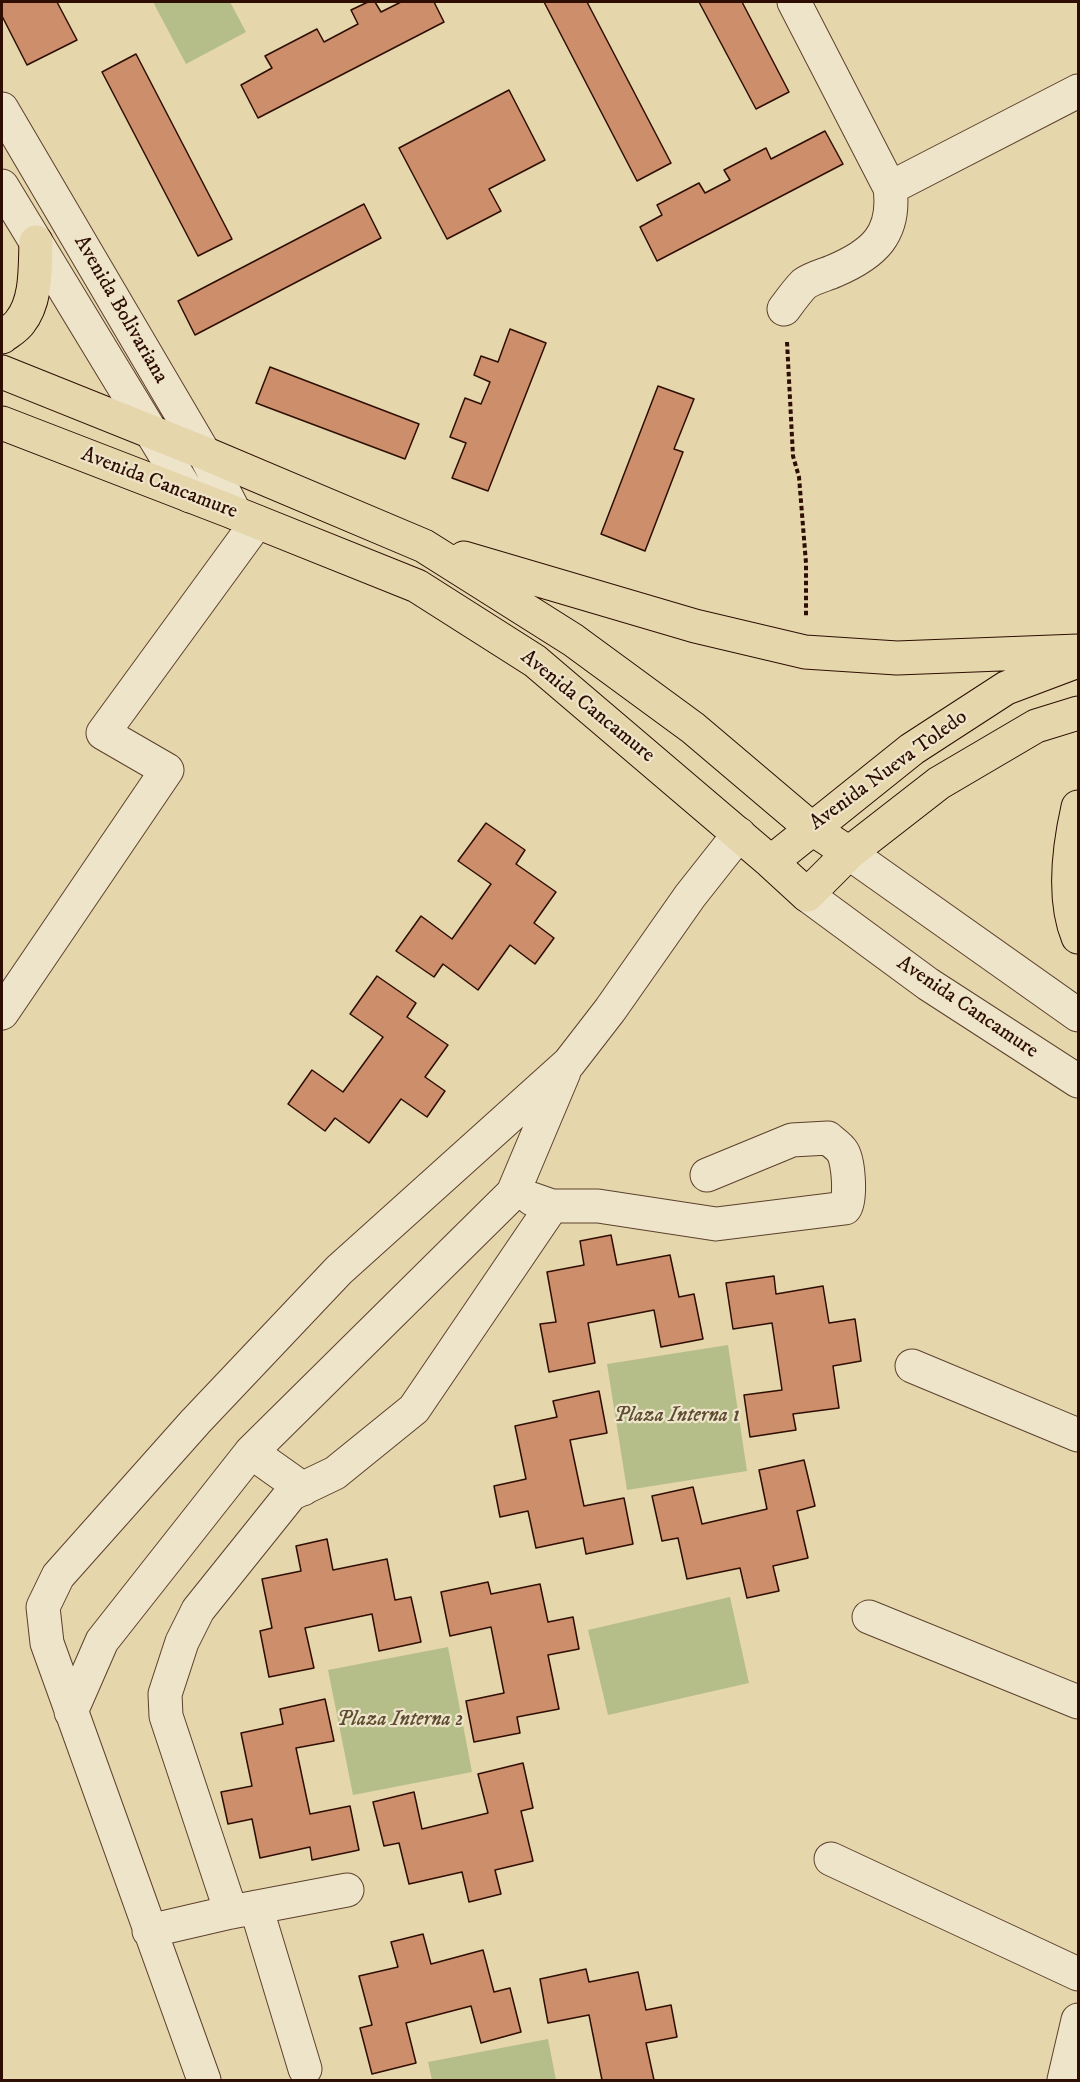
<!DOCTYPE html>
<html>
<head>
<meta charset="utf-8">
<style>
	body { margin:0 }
	#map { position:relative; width:1080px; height:2082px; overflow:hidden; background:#e5d6ac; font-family:"IM FELL DW Pica",serif }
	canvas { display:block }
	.frame { position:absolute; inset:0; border:3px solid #2e0e02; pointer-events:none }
</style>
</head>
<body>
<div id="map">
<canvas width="1080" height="2082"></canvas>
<div class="frame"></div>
</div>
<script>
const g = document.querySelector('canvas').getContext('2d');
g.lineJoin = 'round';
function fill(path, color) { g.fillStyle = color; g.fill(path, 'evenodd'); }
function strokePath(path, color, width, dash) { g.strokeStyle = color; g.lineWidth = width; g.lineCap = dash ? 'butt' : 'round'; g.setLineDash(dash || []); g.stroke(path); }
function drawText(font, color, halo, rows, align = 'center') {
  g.font = font + ' "IM FELL DW Pica",serif'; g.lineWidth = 4.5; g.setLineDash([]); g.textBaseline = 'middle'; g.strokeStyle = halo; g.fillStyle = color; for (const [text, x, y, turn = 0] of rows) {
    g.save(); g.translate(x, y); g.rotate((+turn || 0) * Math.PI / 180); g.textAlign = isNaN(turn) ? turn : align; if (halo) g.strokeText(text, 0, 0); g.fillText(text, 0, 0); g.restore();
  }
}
fill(new Path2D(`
	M 153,2 L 230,2 L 246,32 L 186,64 Z
	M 728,1345 L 747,1471 L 627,1490 L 607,1364 Z
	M 730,1597 L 749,1683 L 608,1715 L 588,1630 Z
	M 448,1647 L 472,1772 L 353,1795 L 328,1670 Z
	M 548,2039 L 556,2080 L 432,2080 L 428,2062 Z`), '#b5be89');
const building = new Path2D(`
	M 2,2 L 57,2 L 77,40 L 27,65 L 2,16 Z
	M 368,2 L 375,2 L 381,12 L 401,2 L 434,2 L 444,22 L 258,118 L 241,85 L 272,68 L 265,56 L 317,29 L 324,42 L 358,24 L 351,10 Z
	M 544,2 L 587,2 L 671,163 L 637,181 Z
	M 699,2 L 742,2 L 789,92 L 756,109 Z
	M 136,54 L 232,239 L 198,256 L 102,72 Z
	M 509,90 L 545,160 L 489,189 L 501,211 L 447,239 L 399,148 Z
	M 825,131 L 843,164 L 657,261 L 640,227 L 662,215 L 657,205 L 699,183 L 705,193 L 730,180 L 724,170 L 766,148 L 771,159 Z
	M 364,204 L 381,238 L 195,335 L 178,301 Z
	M 510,329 L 546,343 L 488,491 L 452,478 L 466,443 L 450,437 L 465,398 L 481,404 L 490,382 L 474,375 L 481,356 L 498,362 Z
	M 270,367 L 419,424 L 405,459 L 256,403 Z
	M 658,386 L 694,399 L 674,449 L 683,452 L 645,551 L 601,534 Z
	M 486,823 L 525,850 L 516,864 L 556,892 L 534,923 L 554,938 L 535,964 L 510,945 L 478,990 L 443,964 L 434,977 L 396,951 L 421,916 L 452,939 L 491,884 L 458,861 Z
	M 377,976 L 416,1003 L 407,1017 L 448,1045 L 425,1077 L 445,1091 L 427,1117 L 401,1099 L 369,1143 L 335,1118 L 325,1131 L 288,1104 L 312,1070 L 343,1092 L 383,1037 L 350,1014 Z
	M 611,1235 L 617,1265 L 670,1255 L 679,1297 L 694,1294 L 703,1339 L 661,1347 L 654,1310 L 588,1323 L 595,1363 L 549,1372 L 540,1324 L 556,1322 L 547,1272 L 584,1265 L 580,1241 Z
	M 774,1276 L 776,1294 L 823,1286 L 829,1323 L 855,1319 L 861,1361 L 833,1366 L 839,1408 L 793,1414 L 796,1430 L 750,1437 L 744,1395 L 782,1390 L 772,1323 L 733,1329 L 726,1283 Z
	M 599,1391 L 607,1433 L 570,1440 L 584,1506 L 624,1498 L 633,1544 L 586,1554 L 583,1538 L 536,1548 L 528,1511 L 500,1517 L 494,1486 L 526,1479 L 515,1426 L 557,1417 L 553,1401 Z
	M 804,1460 L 815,1506 L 797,1511 L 808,1558 L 773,1566 L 779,1591 L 747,1598 L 740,1568 L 687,1579 L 678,1538 L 662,1541 L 652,1496 L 693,1487 L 702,1524 L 767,1509 L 759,1470 Z
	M 327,1539 L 333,1570 L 387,1559 L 395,1600 L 411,1597 L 421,1642 L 379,1651 L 372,1614 L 305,1628 L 314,1668 L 269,1677 L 260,1631 L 272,1628 L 262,1579 L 301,1571 L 296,1546 Z
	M 488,1582 L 491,1594 L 540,1584 L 548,1622 L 573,1617 L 579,1649 L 548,1655 L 559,1709 L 517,1717 L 520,1733 L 474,1742 L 466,1701 L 504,1693 L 491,1627 L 450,1636 L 441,1592 Z
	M 325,1699 L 334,1741 L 296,1748 L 310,1814 L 350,1806 L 359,1850 L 312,1860 L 310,1847 L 260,1858 L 252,1819 L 228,1824 L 221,1792 L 252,1786 L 241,1733 L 283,1724 L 280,1709 Z
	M 523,1763 L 533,1808 L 521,1811 L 533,1861 L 495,1870 L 501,1894 L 469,1902 L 462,1872 L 409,1884 L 399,1843 L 384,1846 L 373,1802 L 414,1792 L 422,1829 L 488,1813 L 478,1774 Z
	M 423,1934 L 431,1964 L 483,1950 L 494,1992 L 510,1988 L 521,2032 L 481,2043 L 471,2006 L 406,2023 L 416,2063 L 372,2074 L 360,2028 L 372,2025 L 359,1976 L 398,1967 L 391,1942 Z
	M 586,1969 L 589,1982 L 638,1972 L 646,2010 L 671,2005 L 677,2037 L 646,2043 L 654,2080 L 602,2080 L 589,2015 L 548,2023 L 540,1979 Z`);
fill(building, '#cc8e6b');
strokePath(building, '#2e0e02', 1.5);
const minor = new Path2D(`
	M 2,109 L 204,453 L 235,513
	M 2,186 L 190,496
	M 890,188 L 1078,91
	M 784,309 C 790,301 797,291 804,284 C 812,278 825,275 834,271 C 874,254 896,234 890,188 L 794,2
	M 849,853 L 1078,1015
	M 807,895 L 928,984 L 1078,1081
	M 2,1013 L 167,770 L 103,733 L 257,522
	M 532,1199 L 552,1206 L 598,1206 L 716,1224 L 845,1208 C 851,1200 849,1160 842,1151 C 839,1146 832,1142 828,1138 L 792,1140 L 707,1175
	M 912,1366 L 1078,1435
	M 251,1452 L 303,1489
	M 869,1617 L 1078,1702
	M 71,1712 L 102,1641 L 251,1452 L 513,1193 L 564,1072
	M 831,1859 L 1078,1974
	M 256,1907 L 305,2069
	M 231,1912 L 166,1716 L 165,1694 L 182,1642 L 198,1610 L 291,1494 L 335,1473 L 414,1409 L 552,1206
	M 149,1931 L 231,1912 L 347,1890
	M 204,2080 L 47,1643 L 43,1607 L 58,1576 L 196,1421 L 339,1270 L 569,1063 L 610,1010 L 690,896 L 739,834
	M 1064,2080 L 1078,2020`);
const major = new Path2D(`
	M 2,337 C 7,333 16,328 20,322 C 37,301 35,268 36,242
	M 2,372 L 204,453 L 424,546 L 573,640 L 693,728 L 811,828 L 849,853
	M 2,423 L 235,513 L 417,586 L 535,661 L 771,862 L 807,895 L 849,853 L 939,783 L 1036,726 L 1078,713
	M 464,558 L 695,626 L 805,652 L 897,658 L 1078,651
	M 1078,807 C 1069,847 1062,898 1078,937
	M 771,862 L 912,749 L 1006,688 L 1078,661`);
strokePath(minor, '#5c402c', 35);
strokePath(major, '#2e0e02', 35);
strokePath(new Path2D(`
	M 787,342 L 793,456 L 799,477 L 806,563 L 806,618`), '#2e0e02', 4, [4.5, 3]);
strokePath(minor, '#eee4c9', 33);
strokePath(major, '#e5d6ac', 33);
drawText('21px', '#2e0e02', '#eee4c9', [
	["Avenida Bolivariana",120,310,60],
	["Avenida Cancamure",159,484,21],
	["Avenida Cancamure",587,707,39],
	["Avenida Nueva Toledo",889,771,-36],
	["Avenida Cancamure",967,1008,34]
]);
drawText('italic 21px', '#5d4c31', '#eee4c9', [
	["Plaza Interna 1",677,1417],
	["Plaza Interna 2",400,1721]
]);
</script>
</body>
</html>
